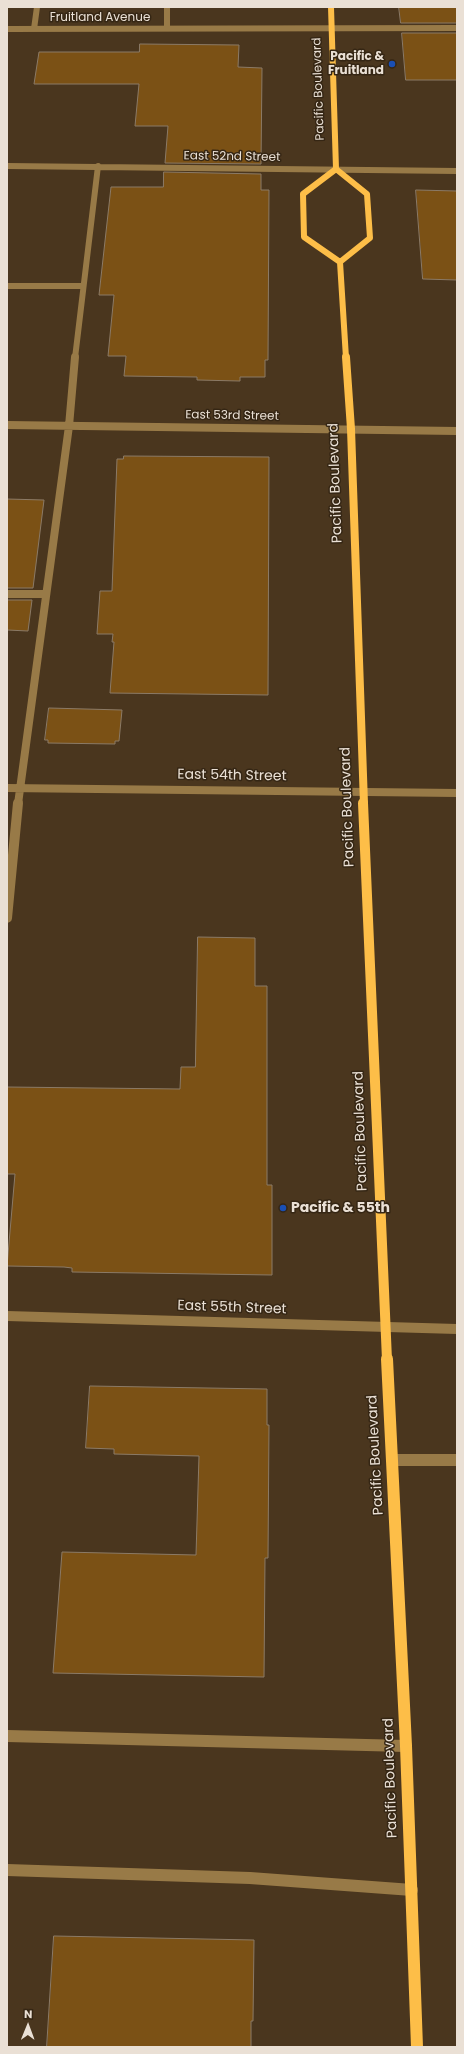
<!DOCTYPE html>
<html>
<head>
<meta charset="utf-8">
<style>
	body { margin:0 }
	#map { position:relative; width:464px; height:2054px; overflow:hidden; background:#40301e; font-family:Poppins,sans-serif }
	canvas { display:block }
	.frame { position:absolute; inset:0; border:8px solid #eae0d5; pointer-events:none }
	.north { position:absolute; left:8px; top:2006px; width:40px; height:40px; -webkit-text-stroke:3px #352614; paint-order:stroke; rotate:1deg; font-size:11px; font-weight:700; line-height:16px; text-align:center; color:#eae0d5 }
	.north::after { content:''; display:block; margin:auto; width:14px; height:18px; background:#eae0d5; clip-path:polygon(50% 0,100% 100%,50% 72%,0 100%) }
</style>
</head>
<body>
<div id="map">
<canvas width="464" height="2054"></canvas>
<div class="frame"></div>
<div class="north">N</div>
</div>
<script>
const g = document.querySelector('canvas').getContext('2d');
g.lineJoin = 'round';
function fill(path, color) { g.fillStyle = color; g.fill(path, 'evenodd'); }
function strokePath(path, color, width, dash) { g.strokeStyle = color; g.lineWidth = width; g.lineCap = dash ? 'butt' : 'round'; g.setLineDash(dash || []); g.stroke(path); }
function drawText(font, color, halo, rows, align = 'center') {
  g.font = font + ' Poppins,sans-serif'; g.lineWidth = 3; g.setLineDash([]); g.textBaseline = 'middle'; g.strokeStyle = halo; g.fillStyle = color; for (const [text, x, y, turn = 0] of rows) {
    g.save(); g.translate(x, y); g.rotate((+turn || 0) * Math.PI / 180); g.textAlign = isNaN(turn) ? turn : align; if (halo) g.strokeText(text, 0, 0); g.fillText(text, 0, 0); g.restore();
  }
}
fill(new Path2D(`
	M 7,7 L 457,7 L 457,2047 L 7,2047 Z`), '#4a361e');
const building = new Path2D(`
	M 399,7 L 457,7 L 457,23 L 401,23 Z
	M 402,33 L 457,33 L 457,80 L 406,80 Z
	M 140,44 L 239,45 L 238,67 L 262,68 L 261,164 L 165,163 L 168,126 L 135,126 L 139,84 L 34,84 L 39,52 L 139,52 Z
	M 164,172 L 261,174 L 261,190 L 269,190 L 268,360 L 265,360 L 265,377 L 240,377 L 240,381 L 197,380 L 197,377 L 124,376 L 126,356 L 108,356 L 114,295 L 99,295 L 111,187 L 163,187 Z
	M 416,190 L 457,191 L 457,280 L 423,279 Z
	M 124,456 L 269,457 L 268,695 L 110,693 L 114,642 L 112,642 L 113,634 L 97,634 L 100,591 L 112,591 L 117,459 L 123,459 Z
	M 7,499 L 44,500 L 33,588 L 7,588 Z
	M 7,600 L 32,600 L 28,631 L 7,630 Z
	M 49,708 L 122,710 L 119,741 L 115,741 L 115,744 L 48,743 L 48,740 L 45,740 Z
	M 198,937 L 255,938 L 255,986 L 267,986 L 267,1185 L 272,1185 L 272,1275 L 72,1272 L 72,1268 L 64,1267 L 7,1266 L 15,1174 L 7,1174 L 7,1087 L 180,1089 L 181,1067 L 195,1067 Z
	M 90,1386 L 267,1389 L 267,1425 L 269,1425 L 268,1558 L 265,1558 L 264,1677 L 53,1673 L 62,1552 L 196,1555 L 199,1456 L 114,1454 L 114,1449 L 86,1448 Z
	M 54,1936 L 254,1940 L 253,2021 L 251,2021 L 251,2047 L 47,2047 Z`);
fill(building, '#7b5115');
strokePath(building, '#8b7a66', 1);
strokePath(new Path2D(`
	M 167,7 L 167,28
	M 7,29 L 457,28
	M 34,29 L 37,7
	M 7,166 L 457,171
	M 7,286 L 82,286
	M 75,358 L 98,166`), '#987a47', 6);
strokePath(new Path2D(`
	M 7,425 L 457,431
	M 7,594 L 45,594
	M 7,788 L 457,793
	M 18,804 L 69,426 L 75,357`), '#987a47', 8);
strokePath(new Path2D(`
	M 7,918 L 18,803
	M 7,1316 L 457,1329`), '#987a47', 10);
strokePath(new Path2D(`
	M 393,1460 L 457,1460
	M 7,1736 L 406,1746
	M 7,1870 L 250,1878 L 412,1890`), '#987a47', 12);
strokePath(new Path2D(`
	M 331,7 L 336,169 L 367,194 L 370,238 L 340,262
	M 336,169 L 303,194 L 304,237 L 340,262
	M 340,262 L 346,358`), '#fdbe48', 6);
strokePath(new Path2D(`
	M 346,357 L 351,429 L 364,804`), '#fdbe48', 8);
strokePath(new Path2D(`
	M 363,803 L 387,1360`), '#fdbe48', 10);
strokePath(new Path2D(`
	M 387,1359 L 406,1746 L 417,2047`), '#fdbe48', 12);
for (const [x, y, r, color] of [
	[392,64,4,"#1a4fb4"],
	[283,1208,4,"#1a4fb4"]
]) { const dot = new Path2D(); dot.arc(x, y, r, 0, 2 * Math.PI); g.fillStyle = color; g.fill(dot); strokePath(dot, '#352614', 1.5); }
drawText('12px', '#eae0d5', '#352614', [
	["Fruitland Avenue",100,18],
	["Pacific Boulevard",319,89,-92],
	["East 52nd Street",232,157,1],
	["East 53rd Street",232,416,1]
]);
drawText('bold 12px', '#eae0d5', '#352614', [
	["Pacific &",384,57],
	["Fruitland",384,71]
], 'right');
drawText('14px', '#eae0d5', '#352614', [
	["Pacific Boulevard",336,483,-92],
	["East 54th Street",232,776,1],
	["Pacific Boulevard",348,807,-92],
	["Pacific Boulevard",361,1131,-92],
	["East 55th Street",232,1308,2],
	["Pacific Boulevard",376,1455,-93],
	["Pacific Boulevard",391,1778,-92]
]);
drawText('bold 14px', '#eae0d5', '#352614', [
	["Pacific & 55th",291,1208]
], 'left');
</script>
</body>
</html>
